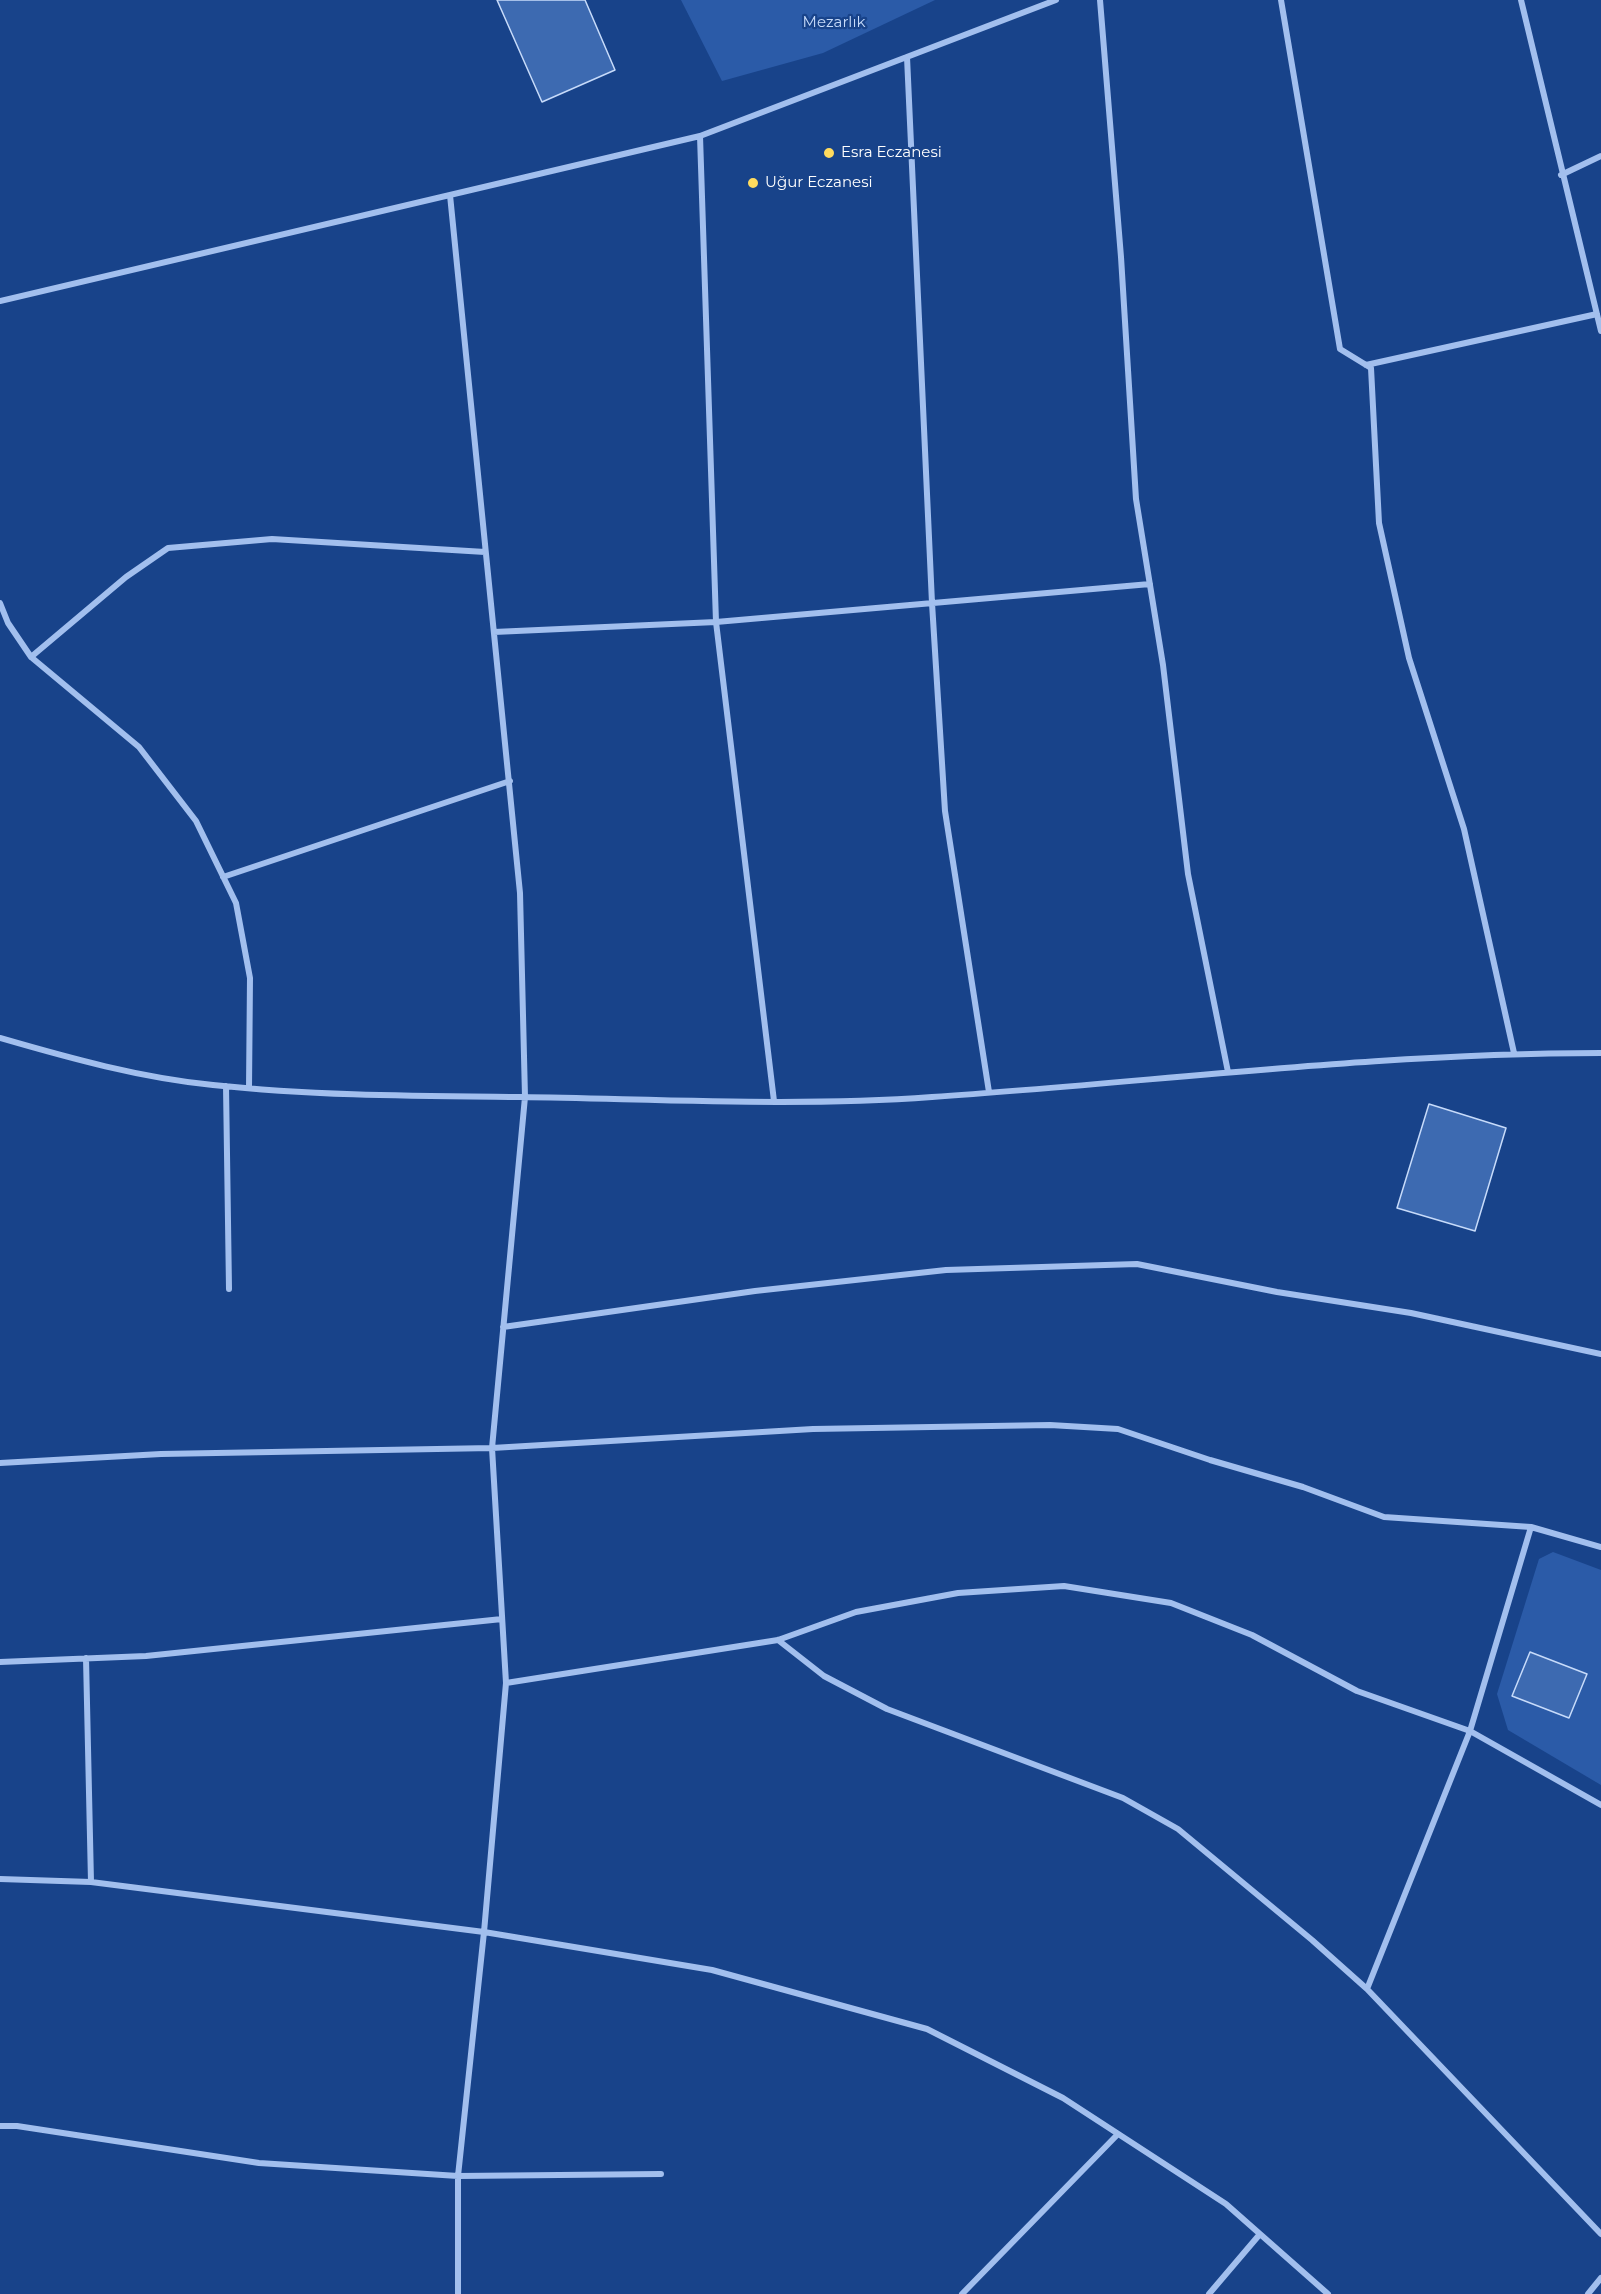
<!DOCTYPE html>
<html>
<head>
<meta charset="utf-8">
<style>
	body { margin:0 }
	canvas { display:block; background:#18438a }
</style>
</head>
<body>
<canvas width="1601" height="2294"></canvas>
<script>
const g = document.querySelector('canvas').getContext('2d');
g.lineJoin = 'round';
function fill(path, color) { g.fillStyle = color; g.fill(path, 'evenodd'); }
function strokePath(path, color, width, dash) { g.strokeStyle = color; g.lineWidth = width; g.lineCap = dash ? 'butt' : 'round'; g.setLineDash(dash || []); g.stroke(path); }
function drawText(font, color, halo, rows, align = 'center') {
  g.font = font + ' Montserrat,sans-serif'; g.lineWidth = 4.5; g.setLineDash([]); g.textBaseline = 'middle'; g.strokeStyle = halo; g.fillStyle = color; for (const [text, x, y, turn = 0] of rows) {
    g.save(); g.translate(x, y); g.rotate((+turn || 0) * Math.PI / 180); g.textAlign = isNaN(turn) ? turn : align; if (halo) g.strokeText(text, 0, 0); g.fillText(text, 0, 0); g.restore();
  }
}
fill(new Path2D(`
	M 681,0 L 935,0 L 823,53 L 722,81 Z
	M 1553,1552 L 1601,1570 L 1601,1785 L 1508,1730 L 1497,1694 L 1539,1559 Z`), '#2b5ba8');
const building = new Path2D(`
	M 497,0 L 585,0 L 615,70 L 542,102 Z
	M 1429,1104 L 1506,1128 L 1475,1231 L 1397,1208 Z
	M 1530,1652 L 1587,1674 L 1569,1718 L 1512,1696 Z`);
fill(building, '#3d6ab1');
strokePath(building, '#c7dbfa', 1.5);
strokePath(new Path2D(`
	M 1100,0 L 1121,257 L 1136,499 L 1163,665 L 1188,874 L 1228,1072
	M 1281,0 L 1340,349 L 1371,368 L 1379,523 L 1409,658 L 1464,829 L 1514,1053
	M 1521,0 L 1601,331
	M 907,57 L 932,603 L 945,811 L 989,1092
	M 700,136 L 716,622 L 774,1101
	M 1561,175 L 1601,156
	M 450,195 L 520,893 L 525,1097 L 492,1448 L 506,1683 L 484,1932 L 458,2176 L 458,2294
	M 0,301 L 700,136 L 1056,0
	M 1366,365 L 1597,314
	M 0,603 L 8,623 L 31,657 L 139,747 L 196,821 L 236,903 L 250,978 L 249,1088
	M 494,632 L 716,622 L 1150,584
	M 31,657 L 126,577 L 168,548 L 272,539 L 485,552
	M 223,877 L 510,781
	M 0,1038 C 69,1058 141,1078 213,1085 C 315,1096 417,1096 520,1097 C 657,1099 795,1107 932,1097 C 1155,1082 1377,1053 1601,1053
	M 226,1086 L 229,1289
	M 503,1327 L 755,1291 L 946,1270 L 1137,1264 L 1277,1292 L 1411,1313 L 1601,1354
	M 0,1463 L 161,1454 L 492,1448 L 813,1429 L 1050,1425 L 1118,1429 L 1210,1460 L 1303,1487 L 1384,1517 L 1531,1527 L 1601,1547
	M 778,1640 L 824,1676 L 887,1709 L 1123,1798 L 1178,1829 L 1312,1940 L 1367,1989 L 1601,2234
	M 86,1658 L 91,1882
	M 0,1662 L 146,1656 L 502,1619
	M 506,1683 L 778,1640 L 856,1612 L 958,1593 L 1064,1586 L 1171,1603 L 1252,1635 L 1357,1691 L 1470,1731 L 1601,1805
	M 0,1879 L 91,1882 L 484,1932 L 712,1970 L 927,2029 L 1063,2098 L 1226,2204 L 1328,2294
	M 1367,1989 L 1470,1731 L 1531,1527
	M 0,2126 L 17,2126 L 259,2163 L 458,2176 L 661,2174
	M 962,2294 L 1118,2134
	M 1209,2294 L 1260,2234
	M 1588,2294 L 1601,2278`), '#a2bfee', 6);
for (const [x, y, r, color] of [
	[829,153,6,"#ffdb5e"],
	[753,183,6,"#ffdb5e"]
]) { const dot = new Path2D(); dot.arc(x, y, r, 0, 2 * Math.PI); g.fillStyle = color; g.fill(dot); strokePath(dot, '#18438a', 2); }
drawText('15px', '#c7dbfa', '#18438a', [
	["Mezarlık",834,23]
]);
drawText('15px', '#fff', '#18438a', [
	["Esra Eczanesi",841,153],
	["Uğur Eczanesi",765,183]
], 'left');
</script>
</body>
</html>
